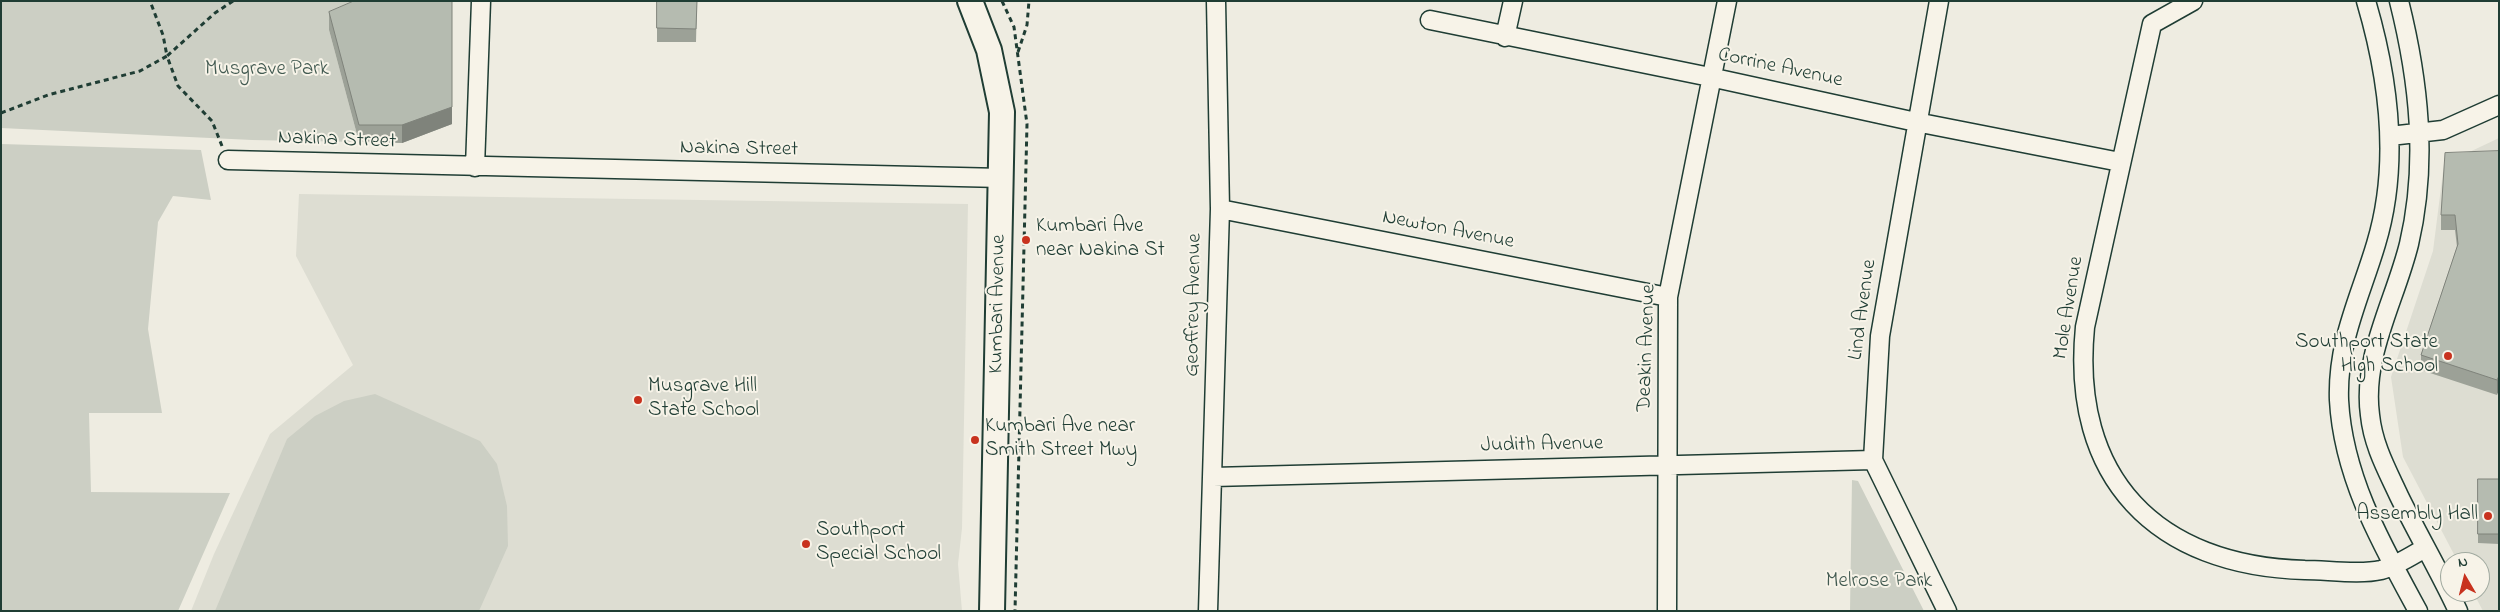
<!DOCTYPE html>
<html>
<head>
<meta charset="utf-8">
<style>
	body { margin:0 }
	#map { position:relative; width:2500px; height:612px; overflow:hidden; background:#eeece1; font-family:"Indie Flower",sans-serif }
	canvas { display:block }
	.frame { position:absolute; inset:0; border:2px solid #1f3d34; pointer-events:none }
	.north { position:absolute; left:2440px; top:552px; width:50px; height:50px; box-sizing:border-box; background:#f7f3e8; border:1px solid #a1aaa0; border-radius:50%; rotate:352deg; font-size:14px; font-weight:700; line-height:20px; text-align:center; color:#1f3d34 }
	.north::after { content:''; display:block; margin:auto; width:18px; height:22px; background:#c8321e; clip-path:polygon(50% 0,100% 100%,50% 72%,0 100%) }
</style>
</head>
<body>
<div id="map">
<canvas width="2500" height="612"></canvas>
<div class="frame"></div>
<div class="north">N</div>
</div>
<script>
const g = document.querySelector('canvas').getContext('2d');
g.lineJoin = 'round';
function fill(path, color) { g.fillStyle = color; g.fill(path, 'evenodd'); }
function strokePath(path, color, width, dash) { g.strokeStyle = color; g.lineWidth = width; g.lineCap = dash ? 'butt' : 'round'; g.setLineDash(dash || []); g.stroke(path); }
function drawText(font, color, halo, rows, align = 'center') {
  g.font = font + ' "Indie Flower",sans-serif'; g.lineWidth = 4; g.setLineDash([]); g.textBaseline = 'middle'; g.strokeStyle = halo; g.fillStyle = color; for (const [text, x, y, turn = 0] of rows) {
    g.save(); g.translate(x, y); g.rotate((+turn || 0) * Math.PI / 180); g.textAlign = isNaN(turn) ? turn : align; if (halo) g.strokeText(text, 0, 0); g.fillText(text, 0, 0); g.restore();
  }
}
fill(new Path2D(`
	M 2499,138 L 2499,611 L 2483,611 L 2473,592 L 2480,592 L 2480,562 L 2458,562 L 2403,457 L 2391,377 L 2433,251 L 2444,164 Z
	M 299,194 L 968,204 L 962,528 L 958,564 L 962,611 L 191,611 L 214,554 L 270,434 L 353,365 L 296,256 Z`), '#ddddd2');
fill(new Path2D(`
	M 1,1 L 394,1 L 329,30 L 359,142 L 252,140 L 1,128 Z
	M 1,144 L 201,150 L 211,200 L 173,196 L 158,222 L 148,329 L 162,413 L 89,413 L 91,492 L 230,493 L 178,611 L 1,611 Z
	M 375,394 L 480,441 L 497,464 L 507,506 L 508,546 L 479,611 L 215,611 L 287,439 L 315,416 L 344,401 Z
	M 1852,480 L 1858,481 L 1924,611 L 1850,611 Z`), '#cccfc4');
const minor = new Path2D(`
	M 1939,1 L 1880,336 L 1873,460 L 1947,611
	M 2193,1 L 2152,24 L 2085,327 C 2070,478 2156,566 2305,570 C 2327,570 2360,575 2381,570 C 2396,566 2411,556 2425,548
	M 2366,1 C 2389,79 2400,165 2376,244 C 2360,298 2337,341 2339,400 C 2343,477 2382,545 2418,611
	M 2399,1 C 2419,81 2428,163 2409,244 C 2395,301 2362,356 2370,415 C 2373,445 2387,470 2399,496 C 2418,535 2440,572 2458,611
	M 1430,20 L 1710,77 L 1916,122 L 2120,162
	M 1505,37 L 1513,1
	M 2390,136 L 2443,130 L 2499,105
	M 228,160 L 1002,178
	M 475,167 L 481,1
	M 1220,209 L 1668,297
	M 1213,477 L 1873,460
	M 1208,611 L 1220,209 L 1216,1
	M 1667,611 L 1668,297 L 1727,1`);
const secondary = new Path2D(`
	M 970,1 L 989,50 L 1002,112 L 992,611`);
strokePath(minor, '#1f3d34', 21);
strokePath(secondary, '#1f3d34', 28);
strokePath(new Path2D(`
	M 1002,1 L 1014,27 L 1027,124 L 1015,611
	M 1018,52 L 1027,25 L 1029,1
	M 1,113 L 48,95 L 140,71 L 167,56 L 163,35 L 150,1
	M 222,146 L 212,121 L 178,86 L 167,56 L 215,13 L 233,1`), '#1f3d34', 3, [5, 4]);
strokePath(minor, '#f7f3e8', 18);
strokePath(secondary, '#f7f3e8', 24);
fill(new Path2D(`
	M 452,1 L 452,124 L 402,143 L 359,142 L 329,30 L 329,12 Z
	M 657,1 L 697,1 L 696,42 L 657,42 Z
	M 2499,151 L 2497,395 L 2421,370 L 2421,355 L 2457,247 L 2455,230 L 2441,230 L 2441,215 Z
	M 2478,479 L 2499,479 L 2499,544 L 2478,543 Z`), '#9ca197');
fill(new Path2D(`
	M 452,1 L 452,124 L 402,143 L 402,125 Z
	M 2499,376 L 2499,390 L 2497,395 L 2497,380 Z`), '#7f837b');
const building = new Path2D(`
	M 354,1 L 452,1 L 452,107 L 402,125 L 359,125 L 329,12 Z
	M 657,1 L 697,1 L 696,29 L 657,28 Z
	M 2499,151 L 2499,376 L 2497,380 L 2421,355 L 2458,244 L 2455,215 L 2441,215 L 2445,153 Z
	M 2478,479 L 2499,479 L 2499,534 L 2478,534 Z`);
fill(building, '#b5bbb0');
strokePath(building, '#7f837b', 1);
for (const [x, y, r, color] of [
	[1026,240,5,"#c8321e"],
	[2448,356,5,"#c8321e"],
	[638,400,5,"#c8321e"],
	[975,440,5,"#c8321e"],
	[2488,516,5,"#c8321e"],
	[806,544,5,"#c8321e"]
]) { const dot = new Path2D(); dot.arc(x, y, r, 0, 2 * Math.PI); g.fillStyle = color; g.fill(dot); strokePath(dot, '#f7f3e8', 2); }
drawText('21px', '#1f3d34', '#f7f3e8', [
	["Corrine Avenue",1780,69,12],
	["Nakina Street",337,141,2],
	["Nakina Street",739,150,1],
	["Newton Avenue",1448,231,11],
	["Kumbari Avenue",999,304,-89],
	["Geoffrey Avenue",1195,305,-89],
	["Mole Avenue",2070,308,-81],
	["Lind Avenue",1864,310,-82],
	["Deakin Avenue",1648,348,-88],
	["Judith Avenue",1542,446,-1]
]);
drawText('21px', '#425a51', '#f7f3e8', [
	["Musgrave Park",267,71],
	["Melrose Park",1879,583]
]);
drawText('21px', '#1f3d34', '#f7f3e8', [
	["Kumbari Ave",1036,228],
	["near Nakina St",1036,252],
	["Southport State",2438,344,"right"],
	["High School",2438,368,"right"],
	["Musgrave Hill",648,388],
	["State School",648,412],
	["Kumbari Ave near",985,428],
	["Smith Street Mwy",985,452],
	["Assembly Hall",2478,516,"right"],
	["Southport",816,532],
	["Special School",816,556]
], 'left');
</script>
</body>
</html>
